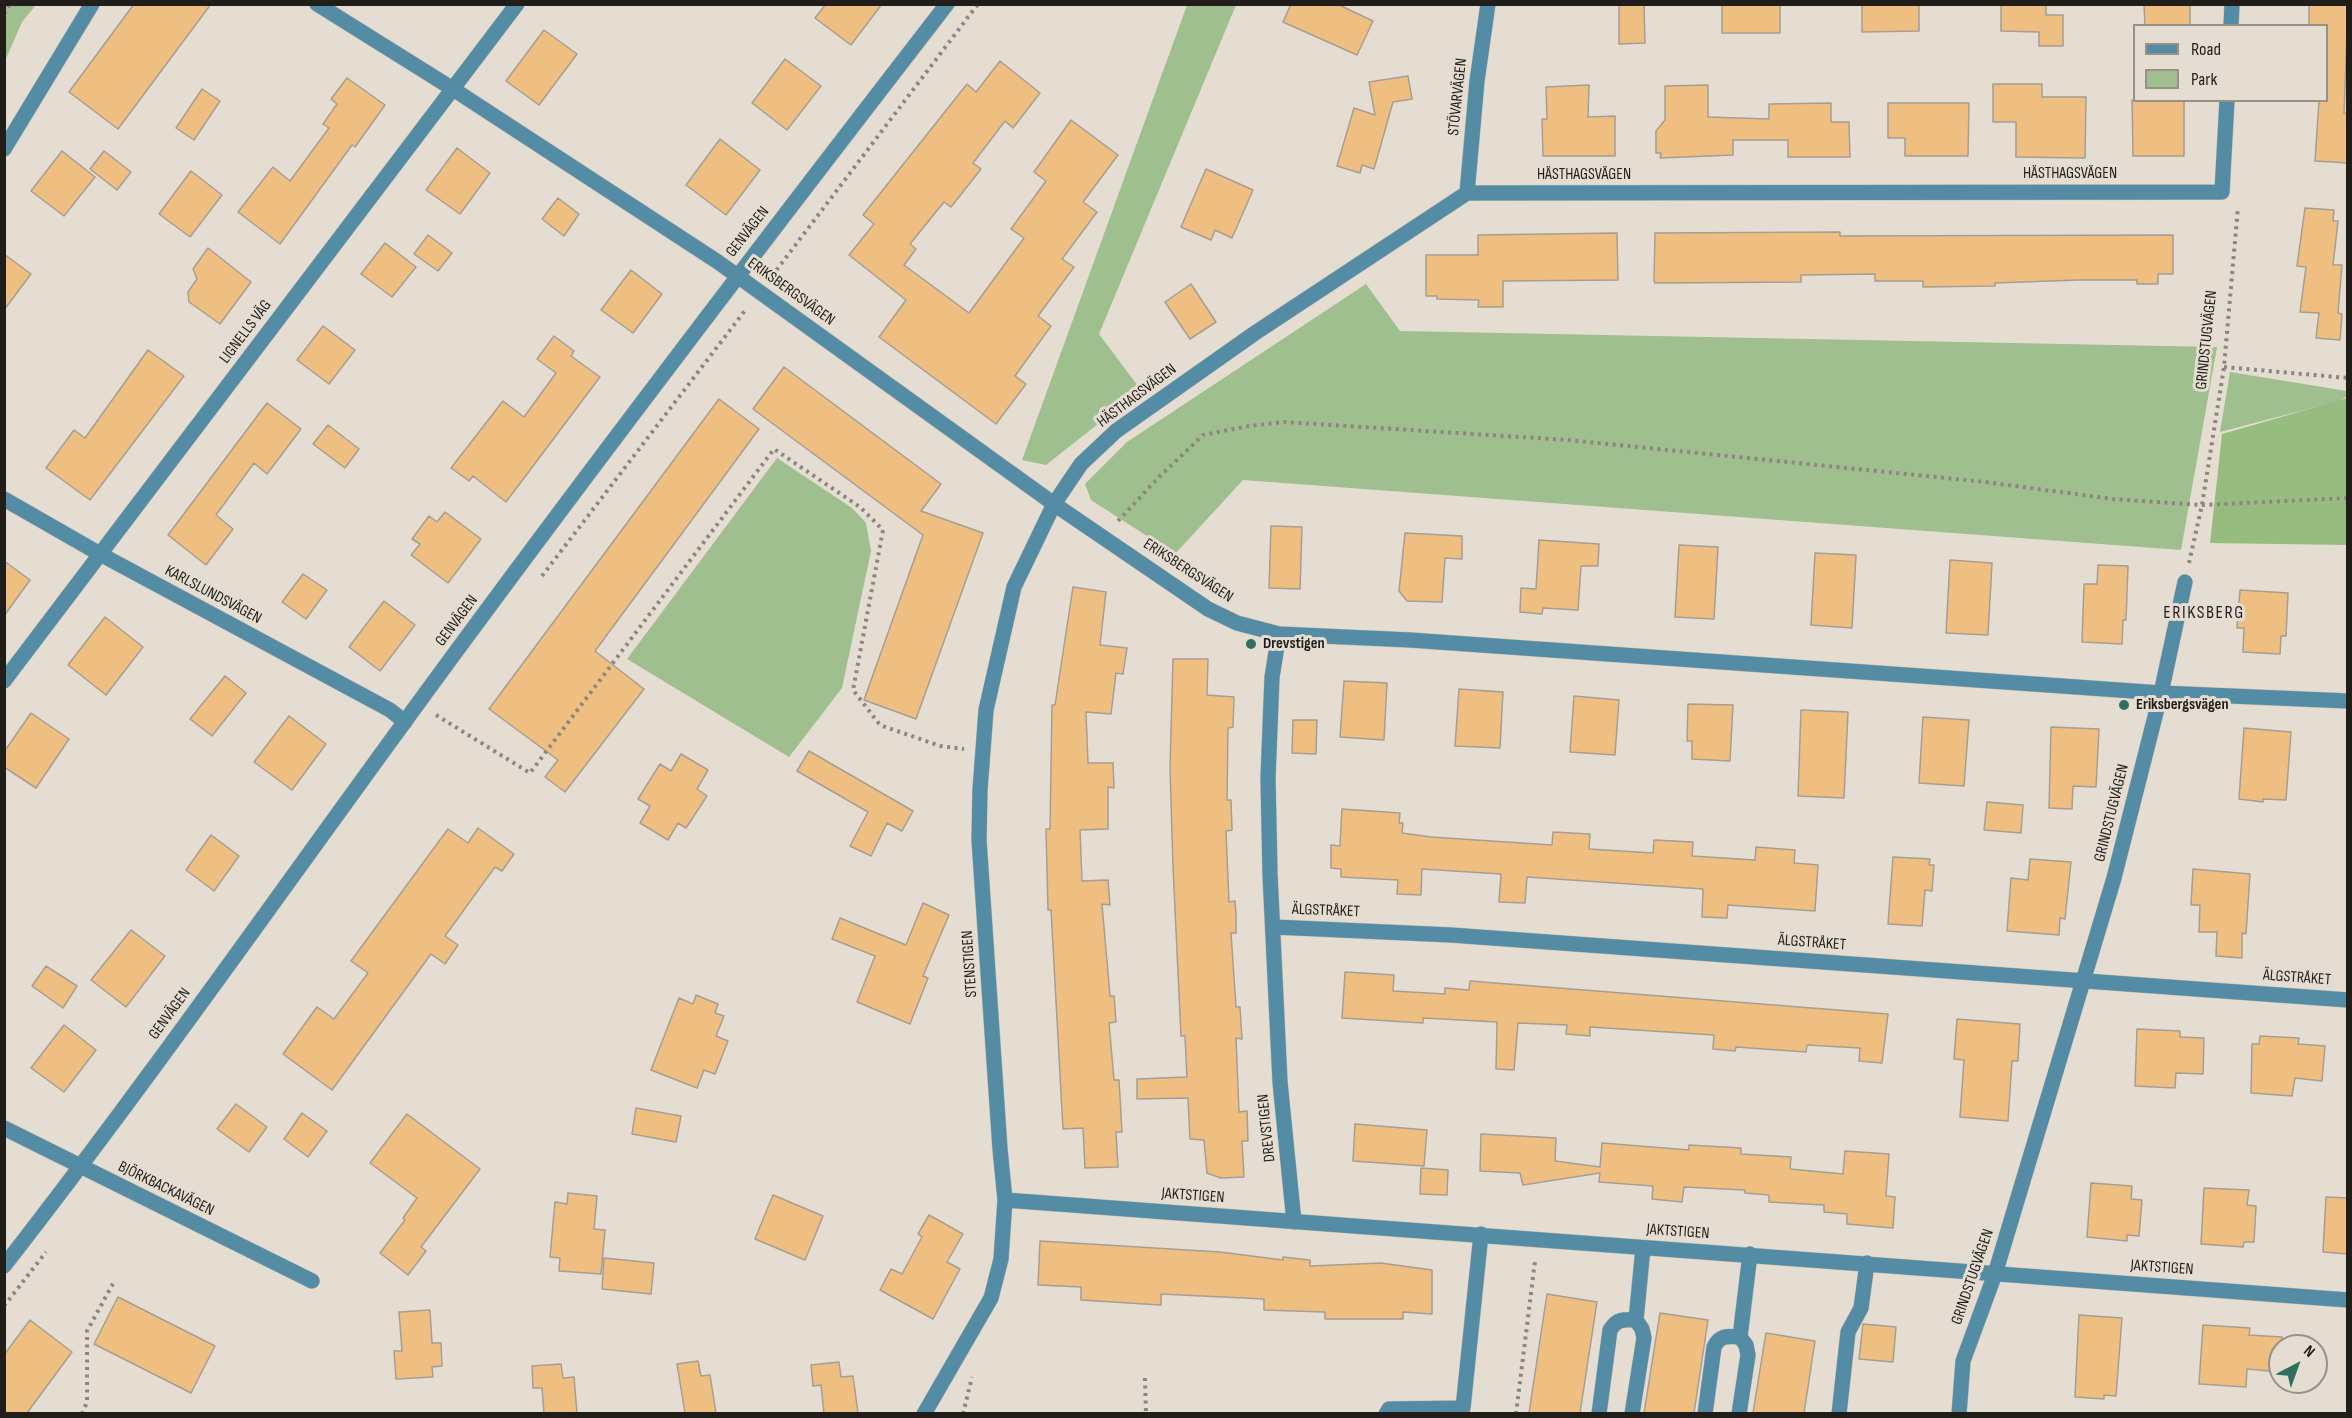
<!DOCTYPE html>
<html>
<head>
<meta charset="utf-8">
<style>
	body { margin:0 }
	#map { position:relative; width:2352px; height:1418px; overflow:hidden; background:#e6ddd2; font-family:"Sofia Sans Condensed",sans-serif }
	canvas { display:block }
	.frame { position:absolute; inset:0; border:6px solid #211e1a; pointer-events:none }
	.legend { position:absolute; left:2133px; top:24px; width:195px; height:78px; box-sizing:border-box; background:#e6ddd2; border:2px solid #979188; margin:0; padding:8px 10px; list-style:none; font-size:18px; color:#211e1a }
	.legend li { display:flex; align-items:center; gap:12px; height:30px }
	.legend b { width:30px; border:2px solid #979188 }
	.north { position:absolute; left:2268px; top:1334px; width:60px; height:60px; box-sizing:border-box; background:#e6ddd2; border:2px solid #979188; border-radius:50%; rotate:41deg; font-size:16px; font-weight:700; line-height:24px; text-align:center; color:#211e1a }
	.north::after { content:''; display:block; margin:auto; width:21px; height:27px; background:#30705f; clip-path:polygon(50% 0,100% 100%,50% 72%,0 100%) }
</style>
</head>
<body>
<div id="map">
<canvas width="2352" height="1418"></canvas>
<div class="frame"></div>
<ul class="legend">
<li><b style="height:8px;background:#538ca4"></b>Road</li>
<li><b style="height:16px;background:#a0bf8e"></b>Park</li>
</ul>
<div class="north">N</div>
</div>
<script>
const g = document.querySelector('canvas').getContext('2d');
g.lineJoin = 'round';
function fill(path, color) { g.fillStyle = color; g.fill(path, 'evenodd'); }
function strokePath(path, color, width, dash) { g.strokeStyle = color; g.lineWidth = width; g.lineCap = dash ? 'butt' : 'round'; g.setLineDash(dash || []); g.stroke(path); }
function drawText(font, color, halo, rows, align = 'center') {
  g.font = font + ' "Sofia Sans Condensed",sans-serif'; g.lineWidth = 6; g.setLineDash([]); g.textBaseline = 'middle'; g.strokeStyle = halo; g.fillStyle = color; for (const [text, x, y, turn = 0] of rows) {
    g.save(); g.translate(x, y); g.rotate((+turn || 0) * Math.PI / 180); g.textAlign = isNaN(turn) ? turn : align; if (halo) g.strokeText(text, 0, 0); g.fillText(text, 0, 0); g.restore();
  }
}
fill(new Path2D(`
	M 5,4 L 36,5 L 22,22 L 5,61 Z
	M 1187,5 L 1236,5 L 1099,334 L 1141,390 L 1046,465 L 1022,460 Z
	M 1366,284 L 1400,331 L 2217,347 L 2181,550 L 1243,480 L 1175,554 L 1091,500 L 1085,484 L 1127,442 Z
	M 2230,372 L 2347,391 L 2347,396 L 2339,401 L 2220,432 Z
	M 777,458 L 852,508 L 866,523 L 871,551 L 842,688 L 789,757 L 627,659 Z`), '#a0bf8e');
fill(new Path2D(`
	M 2347,398 L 2347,545 L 2210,543 L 2222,434 Z`), '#96bd7f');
const building = new Path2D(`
	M 134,4 L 211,4 L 118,129 L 69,92 Z
	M 826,4 L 882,4 L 851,45 L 815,18 Z
	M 1291,4 L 1337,4 L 1373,21 L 1357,55 L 1283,22 Z
	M 1619,4 L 1644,4 L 1645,43 L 1619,44 Z
	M 1722,4 L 1780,4 L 1780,33 L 1722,33 Z
	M 1862,4 L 1919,4 L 1919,31 L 1862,32 Z
	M 2001,4 L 2046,4 L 2046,15 L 2063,15 L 2063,46 L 2039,46 L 2039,32 L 2001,31 Z
	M 2144,4 L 2190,4 L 2190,26 L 2145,26 Z
	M 2309,4 L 2348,4 L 2344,113 L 2348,114 L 2348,163 L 2315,161 L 2319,100 L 2326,100 L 2326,26 L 2309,26 Z
	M 544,30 L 577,54 L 539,105 L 506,81 Z
	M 785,59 L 821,86 L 787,130 L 752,103 Z
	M 1000,61 L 1040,93 L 1013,128 L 1005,121 L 973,163 L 981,169 L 951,207 L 944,202 L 910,244 L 916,249 L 904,265 L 969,313 L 1024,238 L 1011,229 L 1046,181 L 1034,172 L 1071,120 L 1118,155 L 1083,202 L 1097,212 L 1062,259 L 1074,267 L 1038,316 L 1051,326 L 1015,376 L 1026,384 L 996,424 L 879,337 L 906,300 L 849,255 L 874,224 L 863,215 L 967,84 L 976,92 Z
	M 1408,76 L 1412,99 L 1393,102 L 1374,169 L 1362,165 L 1360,173 L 1337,166 L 1354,108 L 1375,115 L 1369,82 Z
	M 347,78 L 385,105 L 355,147 L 352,145 L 280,244 L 238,212 L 273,167 L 290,181 L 329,128 L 323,124 L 337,104 L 331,99 Z
	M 1993,84 L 2042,84 L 2042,97 L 2086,97 L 2085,158 L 2016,157 L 2016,122 L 1993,122 Z
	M 1589,85 L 1588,117 L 1615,116 L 1615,156 L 1543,156 L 1542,119 L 1547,119 L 1546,87 Z
	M 1708,85 L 1708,117 L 1769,119 L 1769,104 L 1831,103 L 1831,122 L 1849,122 L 1850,157 L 1788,157 L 1788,140 L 1733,140 L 1733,155 L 1660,158 L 1661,153 L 1656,153 L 1656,131 L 1665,120 L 1665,86 Z
	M 202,89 L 220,101 L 194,140 L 176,128 Z
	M 2132,100 L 2184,100 L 2184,156 L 2133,156 Z
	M 1888,103 L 1969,103 L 1968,156 L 1905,156 L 1905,138 L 1888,138 Z
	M 720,139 L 760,170 L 726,215 L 686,185 Z
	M 457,148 L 490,173 L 460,214 L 426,190 Z
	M 62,151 L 95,177 L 64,216 L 31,191 Z
	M 104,151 L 131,172 L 117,190 L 90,169 Z
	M 1206,169 L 1253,190 L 1232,238 L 1215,230 L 1211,240 L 1181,227 Z
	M 191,171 L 222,195 L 190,237 L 159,214 Z
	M 558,198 L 579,214 L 564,236 L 542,219 Z
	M 2305,208 L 2334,210 L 2333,221 L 2338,221 L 2333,265 L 2342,265 L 2338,313 L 2342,314 L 2340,340 L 2316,338 L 2319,313 L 2300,312 L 2306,267 L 2297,266 Z
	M 1840,232 L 1840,236 L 2173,235 L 2173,274 L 2158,274 L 2158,284 L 2137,284 L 2137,280 L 2078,280 L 1995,283 L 1995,286 L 1923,287 L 1923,281 L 1875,281 L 1875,274 L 1801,275 L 1801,282 L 1655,283 L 1654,280 L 1655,233 Z
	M 1617,233 L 1618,280 L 1503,281 L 1503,307 L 1478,307 L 1479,300 L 1437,299 L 1437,296 L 1426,296 L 1426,255 L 1478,255 L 1478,235 Z
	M 428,235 L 452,253 L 438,271 L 414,254 Z
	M 385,243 L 416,267 L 392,297 L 361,274 Z
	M 208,248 L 251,282 L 220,324 L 189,302 L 188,292 L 197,279 L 193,269 Z
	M 4,254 L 31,274 L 4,310 Z
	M 631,270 L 662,294 L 633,333 L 601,310 Z
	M 1191,284 L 1216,322 L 1190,339 L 1165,302 Z
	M 323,326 L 355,350 L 329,384 L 297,360 Z
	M 554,336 L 574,351 L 571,356 L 600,377 L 506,502 L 473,476 L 469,481 L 451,468 L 503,401 L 524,417 L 556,373 L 537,359 Z
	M 148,350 L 184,376 L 90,500 L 46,468 L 74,430 L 85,438 Z
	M 784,367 L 941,484 L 921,511 L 983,533 L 916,719 L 864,700 L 923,535 L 753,409 Z
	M 719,399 L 759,429 L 595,651 L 644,689 L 565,792 L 545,777 L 558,760 L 489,709 Z
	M 267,403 L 301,429 L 267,474 L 254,463 L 216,515 L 233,529 L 206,565 L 168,535 Z
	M 328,425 L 359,449 L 345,468 L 313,444 Z
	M 445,512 L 481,539 L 448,583 L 411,555 L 420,544 L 412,539 L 429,516 L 437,522 Z
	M 1271,526 L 1302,527 L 1300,589 L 1269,588 Z
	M 1405,533 L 1462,536 L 1462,559 L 1445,558 L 1442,602 L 1407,601 L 1399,591 Z
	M 1539,540 L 1599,544 L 1598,566 L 1581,566 L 1578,610 L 1543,608 L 1542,614 L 1520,612 L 1521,588 L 1536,589 Z
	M 1679,545 L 1718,547 L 1714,619 L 1675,617 Z
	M 1815,553 L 1856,555 L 1852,628 L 1811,625 Z
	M 1950,560 L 1992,563 L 1988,635 L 1946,633 Z
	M 4,561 L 30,580 L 4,616 Z
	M 2098,565 L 2128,566 L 2126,620 L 2123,620 L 2122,644 L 2082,642 L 2084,584 L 2097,584 Z
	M 303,574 L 327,590 L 306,619 L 282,602 Z
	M 1073,587 L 1106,592 L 1100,645 L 1127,648 L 1123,674 L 1116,673 L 1111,714 L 1086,712 L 1088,763 L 1113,763 L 1114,788 L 1108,787 L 1108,829 L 1080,830 L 1082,881 L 1108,880 L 1110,905 L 1102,904 L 1110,996 L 1114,996 L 1116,1022 L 1109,1023 L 1114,1080 L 1119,1080 L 1122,1132 L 1116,1132 L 1118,1167 L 1085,1168 L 1083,1128 L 1063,1129 L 1051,910 L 1048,910 L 1046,829 L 1050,829 L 1052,705 L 1055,705 Z
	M 2240,590 L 2288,593 L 2286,636 L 2281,636 L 2280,654 L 2243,652 L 2244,628 L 2237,628 Z
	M 384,601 L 415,625 L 380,671 L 349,647 Z
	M 105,617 L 143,647 L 106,695 L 68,665 Z
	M 1173,659 L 1208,659 L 1207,695 L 1234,697 L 1233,727 L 1228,728 L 1227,800 L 1231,800 L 1232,830 L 1226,831 L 1229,902 L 1235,901 L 1236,915 L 1236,933 L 1231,933 L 1236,1007 L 1240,1007 L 1242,1039 L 1236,1038 L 1239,1112 L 1247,1111 L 1248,1141 L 1242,1141 L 1244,1177 L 1221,1178 L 1207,1173 L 1204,1140 L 1190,1139 L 1188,1098 L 1137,1099 L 1137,1079 L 1187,1077 L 1185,1036 L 1181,1036 L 1173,867 L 1170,768 Z
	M 225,676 L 246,693 L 212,736 L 190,719 Z
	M 1344,681 L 1387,683 L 1384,740 L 1340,737 Z
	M 1459,689 L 1503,692 L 1500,748 L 1455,746 Z
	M 1574,696 L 1619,700 L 1615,755 L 1570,752 Z
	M 1688,704 L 1733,705 L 1730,761 L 1692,759 L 1692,741 L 1687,741 Z
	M 1801,710 L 1848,712 L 1844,798 L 1798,796 Z
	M 31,713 L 69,739 L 36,788 L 4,767 L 4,752 Z
	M 289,716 L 326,744 L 292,790 L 254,762 Z
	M 1923,717 L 1969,720 L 1964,786 L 1919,783 Z
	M 1293,720 L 1317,720 L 1316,754 L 1292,753 Z
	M 2051,727 L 2099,729 L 2096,787 L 2073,786 L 2072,809 L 2049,808 Z
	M 2244,728 L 2291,732 L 2286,800 L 2263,799 L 2263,802 L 2239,799 Z
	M 809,751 L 913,811 L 902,831 L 887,823 L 871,856 L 850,846 L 868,812 L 797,771 Z
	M 681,754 L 708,770 L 697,789 L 707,796 L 686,828 L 678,823 L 668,840 L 640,823 L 650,806 L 638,799 L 660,764 L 671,771 Z
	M 1987,802 L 2023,805 L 2021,833 L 1984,830 Z
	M 1342,809 L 1400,813 L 1399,823 L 1403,823 L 1402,833 L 1431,837 L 1552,845 L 1553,832 L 1590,834 L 1589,849 L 1653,853 L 1654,840 L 1693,842 L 1692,856 L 1755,860 L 1756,847 L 1795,850 L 1794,863 L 1818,865 L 1815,911 L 1728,905 L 1727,918 L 1702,917 L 1703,889 L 1527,877 L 1525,903 L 1499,902 L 1501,874 L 1422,869 L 1421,895 L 1397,894 L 1398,880 L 1341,877 L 1341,869 L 1331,868 L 1331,845 L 1340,846 Z
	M 478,828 L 514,854 L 502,871 L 495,867 L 445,936 L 458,945 L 445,964 L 431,954 L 332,1090 L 283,1054 L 317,1007 L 334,1019 L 368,973 L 351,961 L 448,829 L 468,843 Z
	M 211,835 L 239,856 L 214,891 L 186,870 Z
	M 1893,857 L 1930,859 L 1929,865 L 1934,865 L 1932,891 L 1925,890 L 1922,926 L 1888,924 Z
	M 2030,859 L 2071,862 L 2065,919 L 2060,918 L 2059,935 L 2007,931 L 2011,878 L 2028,880 Z
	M 2193,869 L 2250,874 L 2246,934 L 2242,933 L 2242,958 L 2216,956 L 2217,932 L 2199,932 L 2200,905 L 2191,905 Z
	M 923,903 L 949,915 L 923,976 L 928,978 L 910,1024 L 857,1002 L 875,956 L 832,939 L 840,918 L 906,945 Z
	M 131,930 L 165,956 L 126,1007 L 91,980 Z
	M 46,966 L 77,986 L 63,1008 L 32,986 Z
	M 1345,972 L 1394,975 L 1393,991 L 1445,994 L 1445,988 L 1469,990 L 1470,981 L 1888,1014 L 1882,1063 L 1859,1061 L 1860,1048 L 1807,1045 L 1806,1052 L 1736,1047 L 1735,1051 L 1713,1049 L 1714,1035 L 1590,1027 L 1590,1036 L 1566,1034 L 1567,1025 L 1518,1023 L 1514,1070 L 1496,1069 L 1497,1022 L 1423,1018 L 1423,1023 L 1342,1018 Z
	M 696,995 L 718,1004 L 715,1013 L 724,1016 L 716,1036 L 728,1041 L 715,1074 L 704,1070 L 697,1088 L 651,1070 L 679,998 L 693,1004 Z
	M 1957,1019 L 2020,1024 L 2018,1061 L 2012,1061 L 2008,1121 L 1960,1117 L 1964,1060 L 1954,1059 Z
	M 64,1025 L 96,1050 L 64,1092 L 31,1068 Z
	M 2137,1029 L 2180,1031 L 2180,1037 L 2204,1038 L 2203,1074 L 2176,1073 L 2175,1088 L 2135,1086 Z
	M 2260,1036 L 2299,1038 L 2298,1044 L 2325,1046 L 2322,1081 L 2295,1078 L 2292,1096 L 2251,1093 L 2252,1044 L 2259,1044 Z
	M 236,1104 L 267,1127 L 249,1152 L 217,1129 Z
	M 636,1108 L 681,1116 L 676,1142 L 632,1134 Z
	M 302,1113 L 327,1131 L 308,1157 L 284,1139 Z
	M 407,1114 L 480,1169 L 421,1247 L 426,1251 L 408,1275 L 380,1253 L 405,1220 L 403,1218 L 417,1198 L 370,1163 Z
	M 1355,1124 L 1427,1130 L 1424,1166 L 1353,1161 Z
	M 1481,1134 L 1556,1138 L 1555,1161 L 1600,1167 L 1602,1143 L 1689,1150 L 1689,1145 L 1741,1148 L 1741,1154 L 1791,1157 L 1790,1169 L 1843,1174 L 1845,1151 L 1889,1154 L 1886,1196 L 1895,1197 L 1893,1228 L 1847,1224 L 1847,1214 L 1824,1212 L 1824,1205 L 1769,1202 L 1769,1195 L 1745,1193 L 1745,1190 L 1684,1187 L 1682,1202 L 1652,1199 L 1653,1186 L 1599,1182 L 1600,1173 L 1523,1185 L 1520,1173 L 1480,1171 Z
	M 1421,1168 L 1448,1170 L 1447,1195 L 1420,1194 Z
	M 2091,1183 L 2132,1186 L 2131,1199 L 2142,1200 L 2139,1236 L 2127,1235 L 2127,1241 L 2087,1237 Z
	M 2204,1188 L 2249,1190 L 2247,1205 L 2256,1206 L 2254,1242 L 2244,1242 L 2243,1247 L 2201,1244 Z
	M 568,1193 L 597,1196 L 594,1229 L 605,1230 L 601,1274 L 559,1271 L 560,1258 L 550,1257 L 555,1202 L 567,1204 Z
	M 773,1195 L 823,1216 L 805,1260 L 755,1239 Z
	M 2326,1197 L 2348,1198 L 2348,1254 L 2323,1252 Z
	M 929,1215 L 963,1234 L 947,1262 L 960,1269 L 933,1319 L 880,1290 L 891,1269 L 902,1274 L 922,1237 L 918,1234 Z
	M 1040,1241 L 1220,1252 L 1283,1260 L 1283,1257 L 1310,1260 L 1310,1266 L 1381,1263 L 1432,1270 L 1432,1314 L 1403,1312 L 1403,1319 L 1325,1319 L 1325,1312 L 1264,1310 L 1264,1299 L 1161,1294 L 1161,1305 L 1081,1300 L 1081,1287 L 1038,1285 Z
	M 604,1258 L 654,1263 L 651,1294 L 602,1289 Z
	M 1547,1294 L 1597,1302 L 1580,1413 L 1529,1413 Z
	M 118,1297 L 215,1346 L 191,1393 L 94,1344 Z
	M 430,1310 L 432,1343 L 441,1343 L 442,1366 L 432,1367 L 433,1377 L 396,1379 L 394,1351 L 402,1351 L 399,1312 Z
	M 1660,1313 L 1708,1320 L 1694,1413 L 1644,1413 Z
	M 2079,1315 L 2122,1318 L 2116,1396 L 2104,1395 L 2104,1399 L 2075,1397 Z
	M 30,1320 L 72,1352 L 27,1413 L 4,1413 L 4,1355 Z
	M 1863,1324 L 1896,1327 L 1893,1362 L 1859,1359 Z
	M 2203,1325 L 2250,1328 L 2249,1335 L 2282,1337 L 2280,1372 L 2247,1369 L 2246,1387 L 2199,1384 Z
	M 1766,1333 L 1815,1341 L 1804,1413 L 1753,1413 Z
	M 698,1361 L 701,1376 L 710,1375 L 716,1413 L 685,1413 L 677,1364 Z
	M 839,1362 L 841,1377 L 853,1376 L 858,1413 L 824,1413 L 821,1385 L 813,1386 L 811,1365 Z
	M 561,1364 L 563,1378 L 574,1377 L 577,1413 L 544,1413 L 542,1388 L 533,1388 L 532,1366 Z`);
fill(building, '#efbf82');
strokePath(building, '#a69d93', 1.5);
const minor = new Path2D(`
	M 317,4 L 453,89 L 718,262 L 1054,504 L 1208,609 L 1237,623 L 1279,634 L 1410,640 L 2161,693 L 2348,701
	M 2231,26 L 2232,4
	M 4,149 L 92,4
	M 1467,193 L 1477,81 L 1488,4
	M 4,499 L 100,554 L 390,710 L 405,722
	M 1279,634 L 1272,677 L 1268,778 L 1270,874 L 1280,1082 L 1294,1222
	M 4,681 L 517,4
	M 1274,927 L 1451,935 L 2348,1000
	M 4,1128 L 312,1281
	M 1005,1200 L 2348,1300
	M 4,1266 C 142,1089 271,905 403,724 C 580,481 763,242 947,4
	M 924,1414 L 991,1298 L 1001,1259 L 1005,1200 L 1000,1149 L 979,840 L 980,790 L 986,710 L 1014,587 L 1054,504 L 1081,464 L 1116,431 L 1255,333 L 1467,193 L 2222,192 L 2227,100
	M 1386,1414 L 1389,1409 L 1463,1408 L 1481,1234
	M 1599,1414 L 1610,1330 C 1617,1319 1623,1319 1636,1320 L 1643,1248
	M 1632,1414 L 1644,1338 L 1642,1329 L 1636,1320
	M 1705,1414 L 1714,1347 C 1720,1335 1727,1336 1740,1337 L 1750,1254
	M 1739,1414 L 1748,1355 L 1746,1345 L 1740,1337
	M 1839,1414 L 1848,1332 L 1861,1308 L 1867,1263
	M 1959,1414 L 1963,1361 L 1995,1274 L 2114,878 L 2161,693 L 2185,582`);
strokePath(minor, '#c3bbb1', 16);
strokePath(new Path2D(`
	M 4,14 L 10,4
	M 772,276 L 978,4
	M 2224,367 L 2348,378
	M 1118,521 L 1158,478 L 1203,435 L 1249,426 L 1284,422 L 1568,440 L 1985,482 L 2113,499 L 2202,505 L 2348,498
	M 2189,563 L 2202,505 L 2224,367 L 2238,207
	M 542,576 L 747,308
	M 436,715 L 530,773 L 774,449 L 860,507 L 883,530 L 853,690 L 880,725 L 940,746 L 964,749
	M 4,1306 L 46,1252
	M 1145,1378 L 1146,1414
	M 82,1414 L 87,1402 L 87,1331 L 115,1280
	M 963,1414 L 972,1377
	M 1516,1414 L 1535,1261`), '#8d867f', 4, [3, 4.5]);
strokePath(minor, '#538ca4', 15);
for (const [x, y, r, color] of [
	[1251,644,6,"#30705f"],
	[2124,705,6,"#30705f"]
]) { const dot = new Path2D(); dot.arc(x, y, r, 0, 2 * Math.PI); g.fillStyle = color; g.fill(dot); strokePath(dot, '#e6ddd2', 2); }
drawText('16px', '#211e1a', '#e6ddd2', [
	["STÖVARVÄGEN",1458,97,-84],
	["HÄSTHAGSVÄGEN",2070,174],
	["HÄSTHAGSVÄGEN",1584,175],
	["GENVÄGEN",748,232,-52],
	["ERIKSBERGSVÄGEN",791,292,36],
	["LIGNELLS VÄG",246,332,-53],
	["GRINDSTUGVÄGEN",2207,340,-84],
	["HÄSTHAGSVÄGEN",1137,396,-37],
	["ERIKSBERGSVÄGEN",1188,571,33],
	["KARLSLUNDSVÄGEN",213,595,28],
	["GENVÄGEN",457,621,-53],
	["GRINDSTUGVÄGEN",2112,813,-76],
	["ÄLGSTRÅKET",1326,911,2],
	["ÄLGSTRÅKET",1812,943,4],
	["STENSTIGEN",970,964,-94],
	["ÄLGSTRÅKET",2297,978,4],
	["GENVÄGEN",170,1014,-54],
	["DREVSTIGEN",1267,1128,-96],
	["BJÖRKBACKAVÄGEN",166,1189,26],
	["JAKTSTIGEN",1193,1196,4],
	["JAKTSTIGEN",1678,1232,4],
	["JAKTSTIGEN",2162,1268,4],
	["GRINDSTUGVÄGEN",1973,1277,-71]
]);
drawText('bold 16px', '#211e1a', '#e6ddd2', [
	["Drevstigen",1263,644],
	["Eriksbergsvägen",2136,705]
], 'left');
g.letterSpacing = '1.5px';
drawText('18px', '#211e1a', '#e6ddd2', [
	["ERIKSBERG",2204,613]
]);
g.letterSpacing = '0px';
</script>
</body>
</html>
